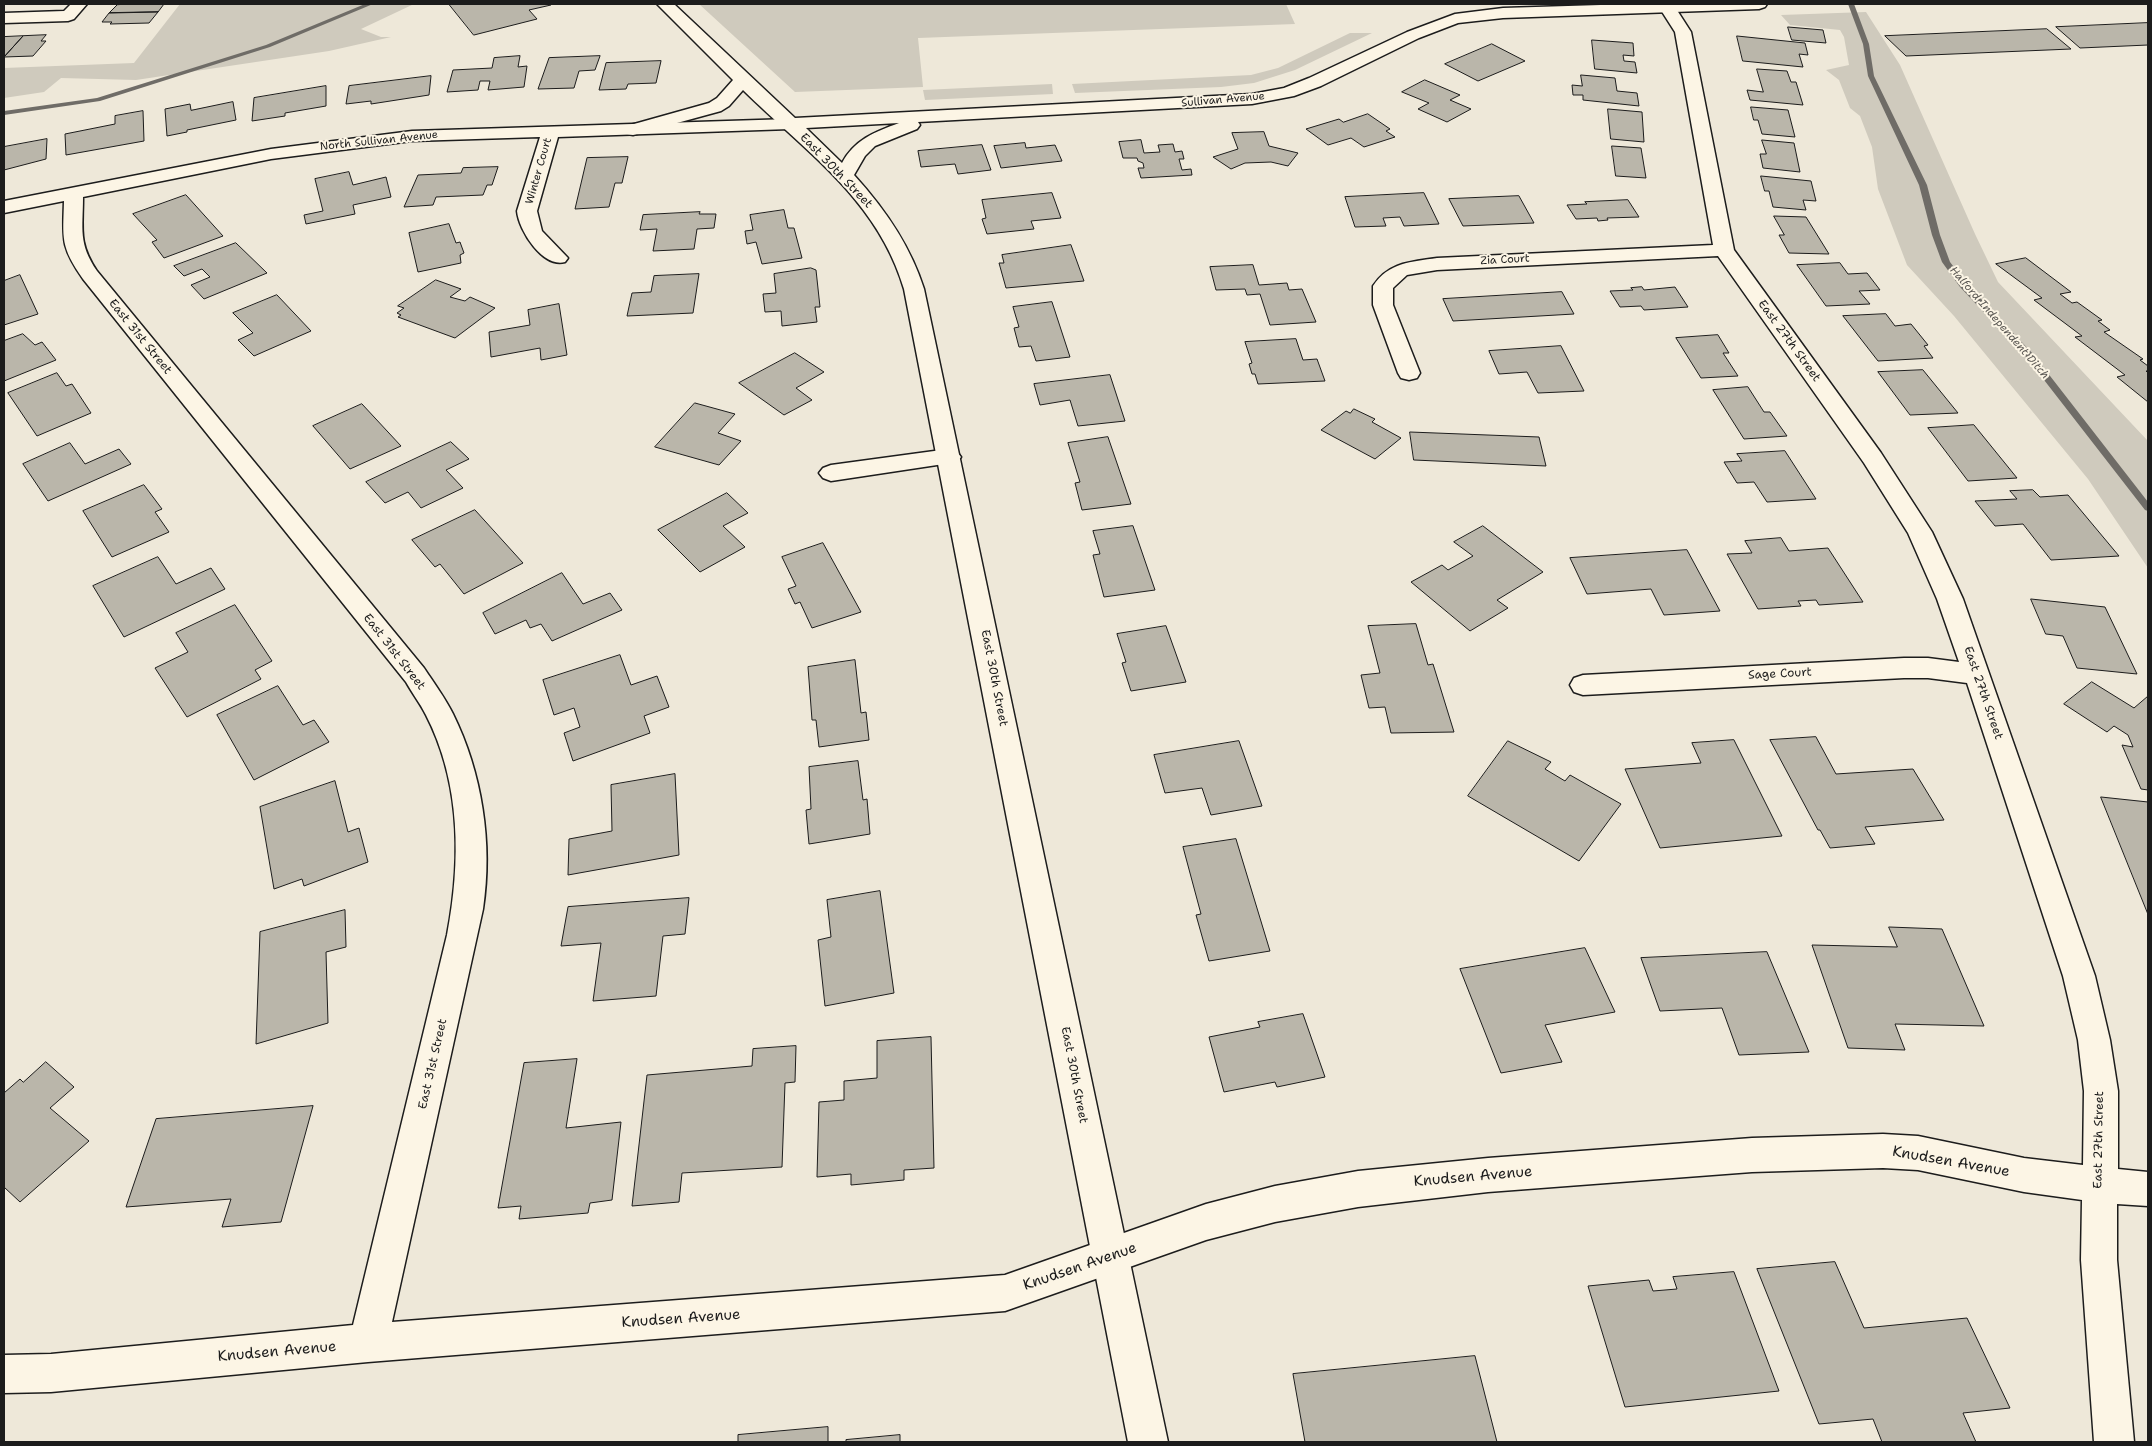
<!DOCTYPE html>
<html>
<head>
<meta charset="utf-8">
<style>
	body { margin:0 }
	#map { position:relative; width:2152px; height:1446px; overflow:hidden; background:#eee8d9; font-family:"Shantell Sans",sans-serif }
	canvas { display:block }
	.frame { position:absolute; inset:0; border:5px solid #1c1c1c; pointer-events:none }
</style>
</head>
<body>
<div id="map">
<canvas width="2152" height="1446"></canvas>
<div class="frame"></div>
</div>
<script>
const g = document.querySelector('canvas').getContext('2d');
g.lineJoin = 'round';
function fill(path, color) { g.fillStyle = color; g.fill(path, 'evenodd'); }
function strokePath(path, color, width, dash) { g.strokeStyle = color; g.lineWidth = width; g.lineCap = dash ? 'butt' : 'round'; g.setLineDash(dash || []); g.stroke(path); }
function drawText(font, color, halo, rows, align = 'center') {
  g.font = font + ' "Shantell Sans",sans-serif'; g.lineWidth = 4; g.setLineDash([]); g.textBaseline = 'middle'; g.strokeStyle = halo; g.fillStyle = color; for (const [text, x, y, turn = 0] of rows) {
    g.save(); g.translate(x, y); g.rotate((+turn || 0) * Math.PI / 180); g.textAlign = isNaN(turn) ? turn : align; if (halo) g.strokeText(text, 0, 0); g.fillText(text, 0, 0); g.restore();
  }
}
fill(new Path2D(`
	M 180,4 L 414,4 L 361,29 L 381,37 L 391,37 L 329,51 L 136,80 L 61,78 L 44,92 L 4,98 L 4,68 L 134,63 Z
	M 699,4 L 1286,4 L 1295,24 L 918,38 L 923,87 L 795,92 Z
	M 1866,12 L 1900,65 L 1975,234 L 1998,282 L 2148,441 L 2148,568 L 2088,479 L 1954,316 L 1907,265 L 1878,189 L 1872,147 L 1860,116 L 1850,108 L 1839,80 L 1826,70 L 1849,65 L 1844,37 L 1840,30 L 1790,25 L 1781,15 Z
	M 1350,33 L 1372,33 L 1295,70 L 1254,83 L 1221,87 L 1075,93 L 1072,84 L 1251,75 L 1278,68 Z
	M 1052,84 L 1053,94 L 925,100 L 923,90 Z`), '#cfcabd');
fill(new Path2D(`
	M 365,4 L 373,4 L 270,47 L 100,101 L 4,115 L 4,111 L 97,98 L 266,45 Z
	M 1848,4 L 1854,4 L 1869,44 L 1874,76 L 1927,185 L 1940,235 L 1950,262 L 1966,283 L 2033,354 L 2148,502 L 2148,511 L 2145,510 L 2027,358 L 1960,287 L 1942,262 L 1932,235 L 1919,185 L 1868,76 L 1863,44 Z`), '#6f6c67');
const building = new Path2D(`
	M 127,4 L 164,4 L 158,12 L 109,13 L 117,5 Z
	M 449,4 L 550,4 L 551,5 L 529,10 L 537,19 L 474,35 Z
	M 158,12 L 149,23 L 110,24 L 112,22 L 102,22 L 109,13 Z
	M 2148,23 L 2148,45 L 2080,48 L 2056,27 Z
	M 1788,27 L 1823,30 L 1826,43 L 1792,40 Z
	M 2047,29 L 2071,49 L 1906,56 L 1885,36 Z
	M 46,35 L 41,41 L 46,41 L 33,56 L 4,57 L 23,36 Z
	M 23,36 L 4,57 L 4,37 Z
	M 1737,36 L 1805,43 L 1808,55 L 1799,54 L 1803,67 L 1743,61 Z
	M 1592,40 L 1633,43 L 1634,56 L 1623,55 L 1624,61 L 1635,62 L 1637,73 L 1595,69 Z
	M 1492,44 L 1525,61 L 1478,81 L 1445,64 Z
	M 520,56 L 518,67 L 527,66 L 524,87 L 488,90 L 490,81 L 480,81 L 478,90 L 447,92 L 453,70 L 492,68 L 494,58 Z
	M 600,56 L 595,70 L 579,71 L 574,88 L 538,89 L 549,58 Z
	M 661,61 L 656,83 L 628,84 L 626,89 L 599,90 L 606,63 Z
	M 1757,69 L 1787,71 L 1791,82 L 1796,82 L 1803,105 L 1750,100 L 1747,90 L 1763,92 Z
	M 1581,75 L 1615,78 L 1617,91 L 1637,93 L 1639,106 L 1583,100 L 1583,95 L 1573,95 L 1572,85 L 1582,86 Z
	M 431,76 L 429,95 L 371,104 L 371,101 L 346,104 L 349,86 Z
	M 1425,80 L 1460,95 L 1450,100 L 1471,109 L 1447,122 L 1418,109 L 1429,103 L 1402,92 Z
	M 326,86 L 326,106 L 285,113 L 285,116 L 252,121 L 254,98 Z
	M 233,102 L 236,120 L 187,130 L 187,132 L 167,136 L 165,109 L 190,104 L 191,110 Z
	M 1751,107 L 1788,110 L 1795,137 L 1762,134 L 1758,120 L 1754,120 Z
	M 1608,109 L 1642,112 L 1644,142 L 1611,139 Z
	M 143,111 L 144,141 L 66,155 L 65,134 L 115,124 L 115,116 Z
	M 1368,114 L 1390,129 L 1386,131 L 1395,137 L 1364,147 L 1351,138 L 1328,145 L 1306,129 L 1339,119 L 1343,122 Z
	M 1264,132 L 1269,146 L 1298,153 L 1288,166 L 1271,162 L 1245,163 L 1231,169 L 1213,157 L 1238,149 L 1232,133 Z
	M 47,139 L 46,159 L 4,170 L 4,147 Z
	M 1141,140 L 1144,153 L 1160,152 L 1158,145 L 1173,144 L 1175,152 L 1182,151 L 1184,159 L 1179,159 L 1182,170 L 1191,169 L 1192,175 L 1141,178 L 1138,168 L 1144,168 L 1143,163 L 1138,161 L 1137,158 L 1123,158 L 1119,142 Z
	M 1762,140 L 1794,143 L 1800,172 L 1763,168 L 1760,154 L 1766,154 Z
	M 1025,143 L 1026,148 L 1055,145 L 1062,161 L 1001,168 L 994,146 Z
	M 982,145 L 991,170 L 958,174 L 955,164 L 921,167 L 918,151 Z
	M 1612,146 L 1641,148 L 1646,178 L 1616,176 Z
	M 628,157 L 622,183 L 615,183 L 609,207 L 575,209 L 587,158 Z
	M 498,167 L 492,185 L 487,185 L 483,195 L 436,197 L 433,205 L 404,207 L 418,175 L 461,173 L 463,168 Z
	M 349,172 L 353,185 L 386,177 L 391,197 L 353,205 L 355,214 L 306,224 L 304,215 L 323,211 L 315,179 Z
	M 1761,176 L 1811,181 L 1816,201 L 1803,200 L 1806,210 L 1773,207 L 1769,191 L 1765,191 Z
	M 1052,193 L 1061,218 L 1031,221 L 1034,229 L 987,234 L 982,219 L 986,218 L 982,200 Z
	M 1424,193 L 1439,224 L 1404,226 L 1400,217 L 1383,218 L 1386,226 L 1355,227 L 1345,197 Z
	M 186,195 L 223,236 L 164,258 L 152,242 L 157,240 L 133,214 Z
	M 1519,196 L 1534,223 L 1463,226 L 1449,199 Z
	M 1628,200 L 1639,217 L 1607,218 L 1608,220 L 1598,221 L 1597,218 L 1576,219 L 1567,205 L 1587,204 L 1585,202 Z
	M 784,210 L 788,228 L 794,228 L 802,258 L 762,264 L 756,242 L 747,244 L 745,231 L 753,230 L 750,215 Z
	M 700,212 L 699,214 L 716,214 L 714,228 L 697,229 L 694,249 L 653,251 L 657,229 L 640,230 L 643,215 Z
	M 1774,216 L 1806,217 L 1829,254 L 1789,253 L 1779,235 L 1784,235 Z
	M 449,224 L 456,243 L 460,242 L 464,253 L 460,255 L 461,263 L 418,272 L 409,233 Z
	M 236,243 L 267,273 L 204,299 L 191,285 L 210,277 L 202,269 L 184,276 L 174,266 Z
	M 1071,245 L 1084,281 L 1006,288 L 999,263 L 1004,263 L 1002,255 Z
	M 2026,258 L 2071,292 L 2060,294 L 2072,303 L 2077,302 L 2102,320 L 2098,321 L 2110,330 L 2104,332 L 2143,359 L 2140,360 L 2148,366 L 2148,371 L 2146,371 L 2148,373 L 2148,402 L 2117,377 L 2125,375 L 2075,337 L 2082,336 L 2034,300 L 2042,298 L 1996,264 Z
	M 1840,263 L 1848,274 L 1867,273 L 1880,290 L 1859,291 L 1870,304 L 1826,306 L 1797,265 Z
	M 1253,265 L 1259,285 L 1287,283 L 1289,290 L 1302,289 L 1316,322 L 1270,325 L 1260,294 L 1247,295 L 1245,289 L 1216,290 L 1210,267 Z
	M 811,268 L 816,270 L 820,307 L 815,307 L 817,322 L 782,326 L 781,311 L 765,312 L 763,294 L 776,293 L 774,274 Z
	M 699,274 L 693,313 L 627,316 L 632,293 L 651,292 L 654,276 Z
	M 20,275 L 38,314 L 4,325 L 4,281 Z
	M 436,280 L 461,289 L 450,297 L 465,301 L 470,297 L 495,308 L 455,338 L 398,317 L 401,315 L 397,313 L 404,308 L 398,306 Z
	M 1642,287 L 1644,290 L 1675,287 L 1688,307 L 1644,310 L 1641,306 L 1620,307 L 1610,291 L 1633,290 L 1631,288 Z
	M 1562,292 L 1574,314 L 1453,321 L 1443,299 Z
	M 277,295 L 311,331 L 254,356 L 238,340 L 253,333 L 233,313 Z
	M 1052,302 L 1070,357 L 1036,361 L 1031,346 L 1019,347 L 1014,328 L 1019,327 L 1013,307 Z
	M 559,304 L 567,355 L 541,360 L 540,348 L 491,357 L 489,332 L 530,325 L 528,310 Z
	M 1886,314 L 1895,326 L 1911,324 L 1928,345 L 1924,346 L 1933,358 L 1878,361 L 1843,316 Z
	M 23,334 L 35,345 L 42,342 L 56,360 L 4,381 L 4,341 Z
	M 1718,335 L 1729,353 L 1723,353 L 1738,376 L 1701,378 L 1676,338 Z
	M 1296,339 L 1303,360 L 1317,359 L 1325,381 L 1258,384 L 1255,374 L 1252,374 L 1249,364 L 1252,363 L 1245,342 Z
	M 1561,346 L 1584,391 L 1538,393 L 1527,372 L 1499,374 L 1489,351 Z
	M 795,353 L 824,372 L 796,388 L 812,400 L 784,415 L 739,383 Z
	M 1923,370 L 1958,413 L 1910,415 L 1878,372 Z
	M 57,373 L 66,386 L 72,384 L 91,413 L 37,436 L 8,393 Z
	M 1110,375 L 1125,421 L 1078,426 L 1070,400 L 1040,405 L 1034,384 Z
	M 1748,387 L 1764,412 L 1770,412 L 1787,436 L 1744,439 L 1713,390 Z
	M 695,403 L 735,414 L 718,433 L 741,441 L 719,465 L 655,447 Z
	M 362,404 L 401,446 L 350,469 L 313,426 Z
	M 1354,409 L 1375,419 L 1372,422 L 1401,438 L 1375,459 L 1321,430 L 1346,411 L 1350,413 Z
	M 1974,425 L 2017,478 L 1968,481 L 1928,428 Z
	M 1410,432 L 1539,437 L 1546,466 L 1414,460 Z
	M 1108,437 L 1131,504 L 1082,510 L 1075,483 L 1080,482 L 1068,443 Z
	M 451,442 L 469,459 L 446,470 L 463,488 L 421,508 L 408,492 L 385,503 L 366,482 Z
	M 70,443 L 85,464 L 119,449 L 131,464 L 48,501 L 23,464 Z
	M 1785,451 L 1816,499 L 1767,502 L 1754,482 L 1737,483 L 1724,462 L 1742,461 L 1737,454 Z
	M 144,485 L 162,509 L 155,512 L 169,532 L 112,557 L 83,511 Z
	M 2033,490 L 2040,497 L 2068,495 L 2119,556 L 2051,560 L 2023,524 L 1995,526 L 1975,501 L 2017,499 L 2010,491 Z
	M 727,493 L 748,513 L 723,526 L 745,547 L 700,572 L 658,530 Z
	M 475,510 L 523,563 L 464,594 L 440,564 L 435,567 L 412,540 Z
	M 1133,526 L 1155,590 L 1104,597 L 1093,555 L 1100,554 L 1093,531 Z
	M 1483,526 L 1543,572 L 1497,600 L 1508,608 L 1470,631 L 1411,582 L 1442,565 L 1448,570 L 1473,556 L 1454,542 Z
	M 1781,538 L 1789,551 L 1828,548 L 1863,602 L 1819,605 L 1816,600 L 1798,601 L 1801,606 L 1758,609 L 1727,554 L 1752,553 L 1745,541 Z
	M 823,543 L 861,612 L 812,628 L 800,602 L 795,604 L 788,589 L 796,586 L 782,557 Z
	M 1687,550 L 1720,611 L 1664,615 L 1651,589 L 1587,594 L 1570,558 Z
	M 158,557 L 176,584 L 211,568 L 225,589 L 124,637 L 93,586 Z
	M 562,573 L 583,604 L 610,593 L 622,610 L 552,641 L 541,624 L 530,628 L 526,620 L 495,634 L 483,613 Z
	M 2031,599 L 2105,607 L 2137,674 L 2077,668 L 2063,636 L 2046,634 Z
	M 235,605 L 272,661 L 255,670 L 261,679 L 187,717 L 155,668 L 188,652 L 176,633 Z
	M 1416,624 L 1428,665 L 1433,664 L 1454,732 L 1391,733 L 1385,707 L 1369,708 L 1361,675 L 1380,673 L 1368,626 Z
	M 1166,626 L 1186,682 L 1131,691 L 1122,663 L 1126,662 L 1117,634 Z
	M 620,655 L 631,685 L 657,676 L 669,707 L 644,716 L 650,733 L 573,761 L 564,733 L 580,727 L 574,708 L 554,715 L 543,680 Z
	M 855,660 L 861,713 L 866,712 L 869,740 L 819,747 L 816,720 L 812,720 L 808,667 Z
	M 2092,682 L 2134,708 L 2148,696 L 2148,790 L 2141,789 L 2122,745 L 2133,747 L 2128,735 L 2114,726 L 2107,732 L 2064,704 Z
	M 278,686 L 303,725 L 314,720 L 329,742 L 254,780 L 217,715 Z
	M 1816,737 L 1836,774 L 1913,769 L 1944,820 L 1865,827 L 1875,844 L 1830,848 L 1820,830 L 1818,830 L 1770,740 Z
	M 1734,740 L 1782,836 L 1660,848 L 1625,769 L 1701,763 L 1692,743 Z
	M 1239,741 L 1262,806 L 1211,815 L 1202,788 L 1165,793 L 1154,755 Z
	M 1508,741 L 1551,762 L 1545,769 L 1565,781 L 1570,775 L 1621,804 L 1579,861 L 1468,796 Z
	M 858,761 L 863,800 L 867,799 L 870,834 L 809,844 L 806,810 L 811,809 L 809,767 Z
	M 675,774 L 679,855 L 568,875 L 569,839 L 612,831 L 611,785 Z
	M 335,781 L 348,832 L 359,828 L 368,862 L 304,886 L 302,879 L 274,889 L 260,807 Z
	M 2101,797 L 2148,802 L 2148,914 Z
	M 1236,839 L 1270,951 L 1209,961 L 1196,915 L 1201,914 L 1183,847 Z
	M 880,891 L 894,993 L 825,1006 L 818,940 L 831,937 L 827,900 Z
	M 689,898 L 685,934 L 663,936 L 656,996 L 593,1001 L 601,943 L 561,946 L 568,907 Z
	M 345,910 L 346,947 L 326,952 L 328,1023 L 256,1044 L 260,932 Z
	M 1889,927 L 1942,929 L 1984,1026 L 1895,1024 L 1905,1050 L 1848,1048 L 1812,945 L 1897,947 Z
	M 1585,948 L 1615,1012 L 1545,1025 L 1562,1062 L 1501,1073 L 1460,969 Z
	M 1767,952 L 1809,1052 L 1739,1055 L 1722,1008 L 1660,1011 L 1641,958 Z
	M 1303,1014 L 1325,1077 L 1277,1087 L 1275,1082 L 1224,1092 L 1209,1037 L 1260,1027 L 1258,1022 Z
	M 931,1037 L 934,1168 L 904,1170 L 904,1180 L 851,1185 L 851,1174 L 817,1177 L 819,1102 L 844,1100 L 844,1081 L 877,1078 L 877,1041 Z
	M 796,1046 L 795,1082 L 785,1083 L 782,1167 L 682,1173 L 679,1202 L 632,1206 L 647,1075 L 752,1066 L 753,1049 Z
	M 577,1059 L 566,1128 L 621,1122 L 612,1200 L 590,1203 L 588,1213 L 519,1219 L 521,1206 L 498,1208 L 524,1063 Z
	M 46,1062 L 74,1087 L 50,1108 L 89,1141 L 20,1202 L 4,1187 L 4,1093 L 20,1079 L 23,1082 Z
	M 313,1106 L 281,1222 L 222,1227 L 231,1199 L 126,1207 L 156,1119 Z
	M 1835,1262 L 1864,1328 L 1967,1318 L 2010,1408 L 1963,1413 L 1976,1442 L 1882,1442 L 1873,1419 L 1819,1424 L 1757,1269 Z
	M 1734,1272 L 1779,1391 L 1625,1407 L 1588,1286 L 1649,1280 L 1653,1291 L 1677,1289 L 1673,1277 Z
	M 1475,1356 L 1497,1442 L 1305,1442 L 1293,1374 Z
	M 828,1427 L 828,1442 L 738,1442 L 738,1435 Z
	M 900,1435 L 900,1442 L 846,1442 L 846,1440 Z`);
fill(building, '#bab6aa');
strokePath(building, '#1c1c1c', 1);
const minor = new Path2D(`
	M 71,4 L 87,4 L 74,19 L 68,21 L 4,23 L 4,13 L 64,11 Z
	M 1661,4 L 1673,4 L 1691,32 L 1734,250 L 1881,453 L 1932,532 L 1963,599 L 2095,976 L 2110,1040 L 2118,1091 L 2118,1169 L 2148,1172 L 2148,1206 L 2117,1204 L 2117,1260 L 2134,1442 L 2094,1442 L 2081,1260 L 2082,1200 L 2024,1192 L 1918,1170 L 1883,1168 L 1752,1172 L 1488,1192 L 1358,1207 L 1275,1222 L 1206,1240 L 1005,1311 L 368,1362 L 51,1392 L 4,1393 L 4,1355 L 51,1354 L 353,1325 L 447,935 C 461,862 461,783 426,715 C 420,703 412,693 406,682 L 83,279 C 60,246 63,239 64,201 L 4,213 L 4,201 L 271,149 L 412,131 L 790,119 L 796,120 L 799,124 L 796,128 L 790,129 L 558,137 L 537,211 L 542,231 L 568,258 L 565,262 C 543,268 519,231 517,211 L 540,137 L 412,141 L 271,159 L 83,197 C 83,229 78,243 97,271 L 424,668 C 434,683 445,698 453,714 C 482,773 493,843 483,909 L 392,1322 L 1005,1275 L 1206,1204 L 1275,1186 L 1358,1171 L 1488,1158 L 1752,1138 L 1883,1134 L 1918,1136 L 2024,1158 L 2083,1165 L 2084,1091 L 2078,1040 L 2063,976 L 1967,683 L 1928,678 L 1904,678 L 1583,695 L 1574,692 L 1570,685 L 1574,678 L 1583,675 L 1904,658 L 1928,658 L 1959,662 L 1937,599 L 1908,533 L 1864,463 L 1718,256 L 1437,270 L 1407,275 L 1393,288 L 1393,305 L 1420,373 L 1417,378 L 1409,380 L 1401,378 L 1398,373 L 1373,305 L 1373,286 C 1389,262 1411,262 1437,258 L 1713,245 L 1675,32 L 1659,7 Z
	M 949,449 L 957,452 L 961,457 L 957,462 L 831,481 L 823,478 L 819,473 L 823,468 L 831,465 Z`);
const major = new Path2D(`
	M 657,4 L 674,4 L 795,118 L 1252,94 L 1284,88 L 1309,78 L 1407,32 L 1455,14 L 1503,8 L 1633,4 L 1767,4 L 1765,7 L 1759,9 L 1503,18 L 1458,23 L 1419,38 L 1321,86 L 1294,96 L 1252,104 L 918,122 L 920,125 L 917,129 L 875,146 L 865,156 L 854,175 C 885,209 910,245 924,289 L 1168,1442 L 1128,1442 L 904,289 C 878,200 806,152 743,90 L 729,106 L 721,111 L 633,135 L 627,134 L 624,130 L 627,126 L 709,103 L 717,98 L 733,80 ZM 899,123 C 875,132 855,139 842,163 L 806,128 Z`);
strokePath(minor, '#1c1c1c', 3);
strokePath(major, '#1c1c1c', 3);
fill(minor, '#fcf5e5');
fill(major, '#fcf5e5');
drawText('11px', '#1c1c1c', '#fcf5e5', [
	["Sullivan Avenue",1223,100,-5],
	["North Sullivan Avenue",379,141,-6],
	["Winter Court",539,171,-74],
	["Zia Court",1505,260,-3]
]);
drawText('italic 11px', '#5b5854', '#fcf5e5', [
	["Halford Independent Ditch",1999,323,49]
]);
drawText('12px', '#1c1c1c', '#fcf5e5', [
	["East 30th Street",836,171,46],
	["East 31st Street",140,337,51],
	["East 27th Street",1789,341,54],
	["East 31st Street",394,652,52],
	["Sage Court",1780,674,-3],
	["East 30th Street",994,678,79],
	["East 27th Street",1983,693,71],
	["East 31st Street",433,1064,-77],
	["East 30th Street",1074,1075,79],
	["East 27th Street",2099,1140,-89]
]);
drawText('15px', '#1c1c1c', '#fcf5e5', [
	["Knudsen Avenue",1951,1162,10],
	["Knudsen Avenue",1473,1177,-5],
	["Knudsen Avenue",1080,1267,-19],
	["Knudsen Avenue",681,1319,-4],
	["Knudsen Avenue",277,1352,-5]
]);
</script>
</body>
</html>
